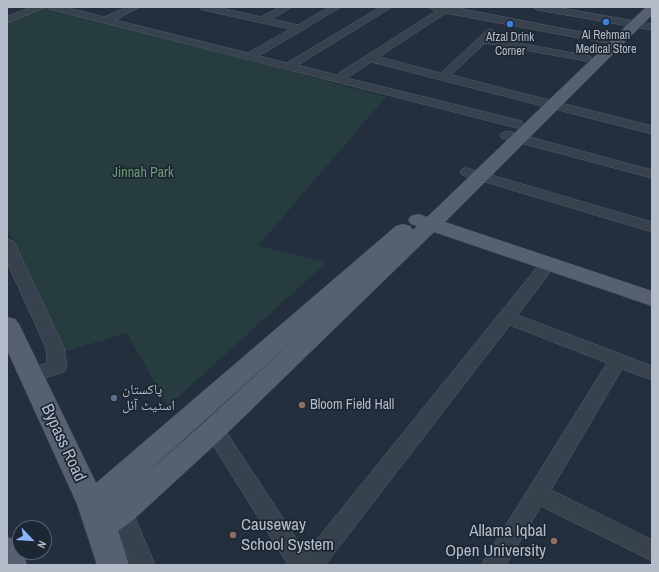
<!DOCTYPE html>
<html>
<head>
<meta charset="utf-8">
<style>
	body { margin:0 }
	#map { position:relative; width:659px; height:572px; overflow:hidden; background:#242f3e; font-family:"Archivo Narrow",sans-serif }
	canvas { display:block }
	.frame { position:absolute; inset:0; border:8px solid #b4bcc9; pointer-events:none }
	.north { position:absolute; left:12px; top:520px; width:40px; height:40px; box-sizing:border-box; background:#1d2633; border:1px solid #59626f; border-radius:50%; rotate:115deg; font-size:11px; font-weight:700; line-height:16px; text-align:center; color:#b4bcc9 }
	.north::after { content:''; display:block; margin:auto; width:14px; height:18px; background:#8ab4f8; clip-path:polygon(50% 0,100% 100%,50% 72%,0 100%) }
</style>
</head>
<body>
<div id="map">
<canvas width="659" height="572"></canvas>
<div class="frame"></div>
<div class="north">N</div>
</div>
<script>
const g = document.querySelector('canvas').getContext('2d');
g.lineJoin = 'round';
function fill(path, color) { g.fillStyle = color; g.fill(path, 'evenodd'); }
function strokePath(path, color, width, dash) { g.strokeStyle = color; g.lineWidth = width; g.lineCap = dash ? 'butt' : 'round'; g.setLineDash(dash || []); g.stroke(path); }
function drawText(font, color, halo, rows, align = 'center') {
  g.font = font + ' "Archivo Narrow","Noto Naskh Arabic",sans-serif'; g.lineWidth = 3.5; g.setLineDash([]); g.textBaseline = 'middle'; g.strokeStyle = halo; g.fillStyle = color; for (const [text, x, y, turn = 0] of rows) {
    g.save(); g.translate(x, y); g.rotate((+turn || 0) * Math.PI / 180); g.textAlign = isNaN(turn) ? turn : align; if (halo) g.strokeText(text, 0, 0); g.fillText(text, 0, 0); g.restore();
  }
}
fill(new Path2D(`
	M 47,7 L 386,97 L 258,246 L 327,262 L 168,406 L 127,333 L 63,352 L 7,226 L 7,22 Z`), '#263c3f');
const minor = new Path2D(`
	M 32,7 L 46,7 L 7,23 L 7,17 Z
	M 48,7 L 65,7 L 104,17 L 127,7 L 140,7 L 115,20 L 248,53 L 290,29 L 203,10 L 198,7 L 216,7 L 261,17 L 280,7 L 292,7 L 272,19 L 298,25 L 329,7 L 341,7 L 259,56 L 287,63 L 380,7 L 392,7 L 298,65 L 336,75 L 436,11 L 427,7 L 453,7 L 606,37 L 611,40 L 610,42 L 606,43 L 446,13 L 379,57 L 441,73 L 487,30 L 491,29 L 496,32 L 491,38 L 590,56 L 592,58 L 586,61 L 485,43 L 451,75 L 652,126 L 652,134 L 371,62 L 347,78 L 522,121 L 523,124 L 522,127 L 517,128 L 50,9 Z
	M 533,7 L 555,7 L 652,24 L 652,30 L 538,10 Z
	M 507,131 L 652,170 L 652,178 L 502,138 L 500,135 Z
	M 467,168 L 652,222 L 652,232 L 462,175 L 460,172 L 462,169 Z
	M 7,239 L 13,241 L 15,244 L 64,348 L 67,367 L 64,372 L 32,382 L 25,380 L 22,375 L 25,370 L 47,363 L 46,348 L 7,262 Z
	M 548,259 L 554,261 L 556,264 L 518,315 L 652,366 L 652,380 L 622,369 L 551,490 L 652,540 L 652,561 L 541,506 L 506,565 L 481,565 L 607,363 L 510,325 L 325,565 L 288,565 L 213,445 C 198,438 182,442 167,437 L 164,432 L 167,427 C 186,421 210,426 227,433 L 306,553 L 542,261 Z
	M 119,495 L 127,498 L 155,565 L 131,565 L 108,504 L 111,498 Z`);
const major = new Path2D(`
	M 646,7 L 652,7 L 652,15 L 445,222 L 652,291 L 652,306 L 434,232 L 219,441 L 132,521 L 118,531 L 129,565 L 97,565 L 77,504 L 7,350 L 7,317 L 15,319 L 19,324 L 96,483 L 396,226 L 403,224 L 410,226 L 413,230 L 417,226 L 411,224 L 408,220 L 411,216 L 418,214 L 427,217 ZM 319,317 L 199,427 L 131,487 Z
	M 7,537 L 18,541 L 20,552 L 23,552 L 27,565 L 7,565 Z`);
strokePath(minor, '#565f6c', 1);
strokePath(major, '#414a57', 1);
fill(minor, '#38414e');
fill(major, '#56606e');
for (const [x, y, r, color] of [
	[606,22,4,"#3f7fe0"],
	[510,24,4,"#3f7fe0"],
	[114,398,4,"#5c6f8a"],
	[302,405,4,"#8d6e63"],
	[233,535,4,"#8d6e63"],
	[554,541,4,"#8d6e63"]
]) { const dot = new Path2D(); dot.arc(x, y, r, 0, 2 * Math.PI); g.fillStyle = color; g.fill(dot); strokePath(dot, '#1d2633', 1.5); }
drawText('12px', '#b4bcc9', '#1d2633', [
	["Al Rehman",606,36],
	["Medical Store",606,50],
	["Afzal Drink",510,38],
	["Corner",510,52]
]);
drawText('14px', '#6b9a76', '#1d2633', [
	["Jinnah Park",143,173]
]);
drawText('14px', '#b4bcc9', '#1d2633', [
	["پاکستان",122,390],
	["اسٹیٹ آئل",122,406],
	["Bloom Field Hall",310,405]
], 'left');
drawText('17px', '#b4bcc9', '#1d2633', [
	["Bypass Road",63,443,65]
]);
drawText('17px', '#b4bcc9', '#1d2633', [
	["Causeway",241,525],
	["School System",241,545],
	["Allama Iqbal",546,531,"right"],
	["Open University",546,551,"right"]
], 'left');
</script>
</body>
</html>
